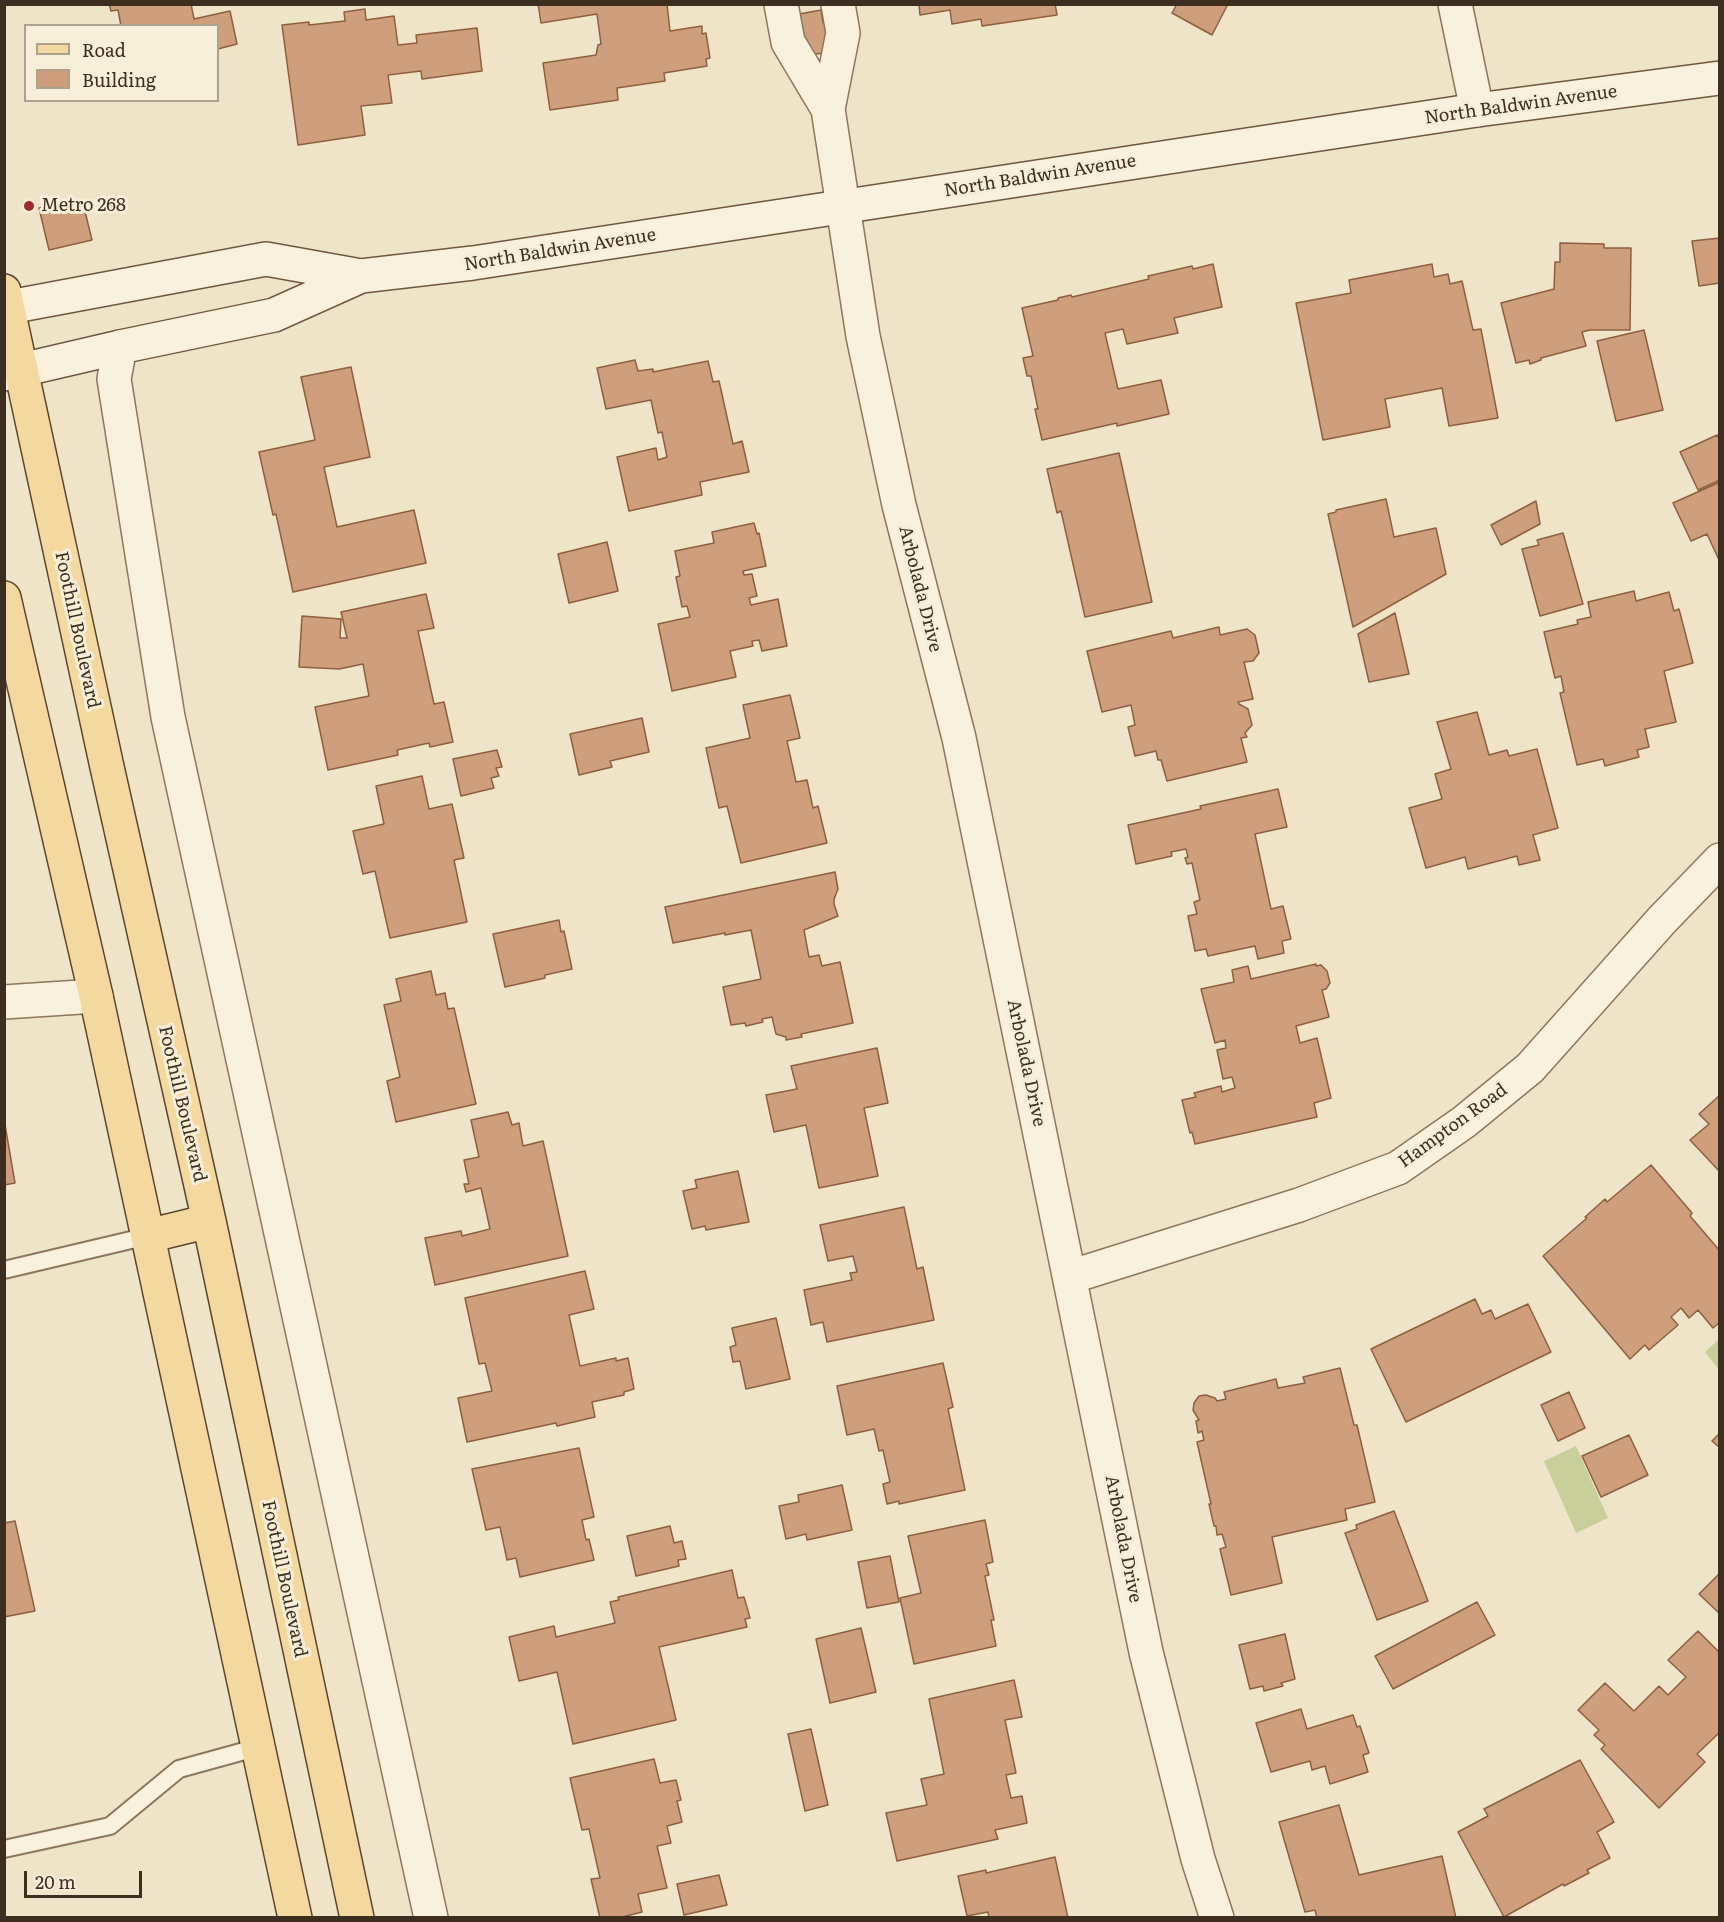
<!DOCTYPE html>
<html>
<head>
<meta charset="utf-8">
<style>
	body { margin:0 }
	#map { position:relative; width:1724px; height:1922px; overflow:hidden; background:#f0e4c8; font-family:Literata,serif }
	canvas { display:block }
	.frame { position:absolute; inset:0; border:6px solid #3d2e20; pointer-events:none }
	.legend { position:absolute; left:24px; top:24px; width:195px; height:78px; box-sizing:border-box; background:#f7eed8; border:2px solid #ada18e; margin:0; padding:8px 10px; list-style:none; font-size:18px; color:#3d2e20 }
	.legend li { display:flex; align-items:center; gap:12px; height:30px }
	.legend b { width:30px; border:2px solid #ada18e }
	.scale { position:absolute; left:24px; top:1871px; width:118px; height:27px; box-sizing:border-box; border:3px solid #3d2e20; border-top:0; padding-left:8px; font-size:18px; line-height:21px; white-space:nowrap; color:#3d2e20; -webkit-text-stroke:4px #f7eed8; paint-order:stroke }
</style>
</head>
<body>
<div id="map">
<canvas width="1724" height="1922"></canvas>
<div class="frame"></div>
<ul class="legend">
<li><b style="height:8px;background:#f3d9a0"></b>Road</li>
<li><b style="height:16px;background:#cf9f7d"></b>Building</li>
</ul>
<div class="scale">20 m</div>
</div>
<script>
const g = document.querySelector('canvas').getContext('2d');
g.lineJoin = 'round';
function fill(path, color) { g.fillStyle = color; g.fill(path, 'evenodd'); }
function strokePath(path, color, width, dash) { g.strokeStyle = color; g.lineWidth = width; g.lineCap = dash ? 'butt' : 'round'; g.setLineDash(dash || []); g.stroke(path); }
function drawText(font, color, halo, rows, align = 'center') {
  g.font = font + ' Literata,serif'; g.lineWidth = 6; g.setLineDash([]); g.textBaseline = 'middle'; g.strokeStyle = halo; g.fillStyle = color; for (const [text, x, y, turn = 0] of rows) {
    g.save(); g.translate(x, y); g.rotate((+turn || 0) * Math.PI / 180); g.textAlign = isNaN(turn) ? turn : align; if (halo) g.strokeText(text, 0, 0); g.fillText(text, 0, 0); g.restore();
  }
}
fill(new Path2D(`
	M 1719,1339 L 1719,1370 L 1705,1352 Z
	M 1576,1446 L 1608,1518 L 1576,1533 L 1544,1461 Z`), '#c9cf9b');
const building = new Path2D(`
	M 109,4 L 191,4 L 194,19 L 230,11 L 237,44 L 218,49 L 218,26 L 121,26 L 118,10 L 111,11 Z
	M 538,4 L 667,4 L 670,31 L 702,26 L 702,34 L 706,33 L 710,58 L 706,59 L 707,66 L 664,73 L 665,81 L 617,88 L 618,100 L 550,110 L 543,63 L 596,55 L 598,45 L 601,44 L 597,14 L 541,23 Z
	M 919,4 L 1055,4 L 1057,15 L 982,26 L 981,19 L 952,24 L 950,10 L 920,15 Z
	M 1177,4 L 1228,4 L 1212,35 L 1172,13 Z
	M 365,9 L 366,20 L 394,16 L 398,45 L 417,43 L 416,35 L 477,28 L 482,71 L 422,79 L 421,71 L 388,75 L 392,103 L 361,106 L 365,135 L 298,145 L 282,25 L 309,22 L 309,25 L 345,21 L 344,12 Z
	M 821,10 L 823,23 L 827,22 L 831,52 L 802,56 L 799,14 Z
	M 82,199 L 92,240 L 49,250 L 39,208 Z
	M 1720,238 L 1720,283 L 1699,286 L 1692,241 Z
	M 1560,243 L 1604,244 L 1604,248 L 1631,248 L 1630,330 L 1590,330 L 1582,332 L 1586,346 L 1541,358 L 1541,360 L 1530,364 L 1529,360 L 1516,363 L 1501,303 L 1554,289 L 1555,262 L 1560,262 Z
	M 1213,264 L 1222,307 L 1174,318 L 1178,333 L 1127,344 L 1123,329 L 1105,333 L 1118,389 L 1161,380 L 1169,414 L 1117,426 L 1117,423 L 1042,440 L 1035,409 L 1038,409 L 1031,376 L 1027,376 L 1023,358 L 1033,356 L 1022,308 L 1058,300 L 1058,298 L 1071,295 L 1072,297 L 1149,279 L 1148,276 L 1192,266 L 1193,269 Z
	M 1432,264 L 1434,277 L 1448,274 L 1450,284 L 1462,281 L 1473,330 L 1481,329 L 1498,418 L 1449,426 L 1442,388 L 1385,399 L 1390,427 L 1323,440 L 1296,303 L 1351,293 L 1349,280 Z
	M 1644,330 L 1663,410 L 1616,421 L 1597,341 Z
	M 635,360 L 638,371 L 653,369 L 653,372 L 708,361 L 713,382 L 719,381 L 733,444 L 742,441 L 749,472 L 700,482 L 702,495 L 629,511 L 617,457 L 656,448 L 658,460 L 667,457 L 662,432 L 658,433 L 651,400 L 606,409 L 597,368 Z
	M 351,367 L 370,457 L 324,467 L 337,527 L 414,510 L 426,563 L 293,592 L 276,514 L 273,515 L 259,452 L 315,440 L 301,377 Z
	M 1717,435 L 1720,440 L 1720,480 L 1698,490 L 1680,452 Z
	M 1119,453 L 1152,602 L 1085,617 L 1061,511 L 1057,513 L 1047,469 Z
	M 1720,482 L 1720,562 L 1707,534 L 1691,541 L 1673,503 Z
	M 1386,499 L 1394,537 L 1436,528 L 1446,574 L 1353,627 L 1328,514 L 1336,512 L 1336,510 Z
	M 1536,501 L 1540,524 L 1501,545 L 1491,525 Z
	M 754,523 L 757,534 L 759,533 L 766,566 L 743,571 L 744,575 L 752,574 L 757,596 L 749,598 L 751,605 L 778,599 L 787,646 L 762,651 L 759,640 L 752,641 L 753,646 L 730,651 L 736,677 L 672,691 L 658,624 L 690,617 L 687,606 L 682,607 L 676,577 L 680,576 L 675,551 L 714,543 L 712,532 Z
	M 1563,533 L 1583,604 L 1540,616 L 1522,549 L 1539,545 L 1537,540 Z
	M 607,542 L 618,591 L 569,603 L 558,554 Z
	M 1634,591 L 1636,601 L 1669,592 L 1674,611 L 1679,609 L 1693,663 L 1664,671 L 1676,722 L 1645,729 L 1649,747 L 1637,750 L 1639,757 L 1605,766 L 1603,759 L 1577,765 L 1560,693 L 1564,692 L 1561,676 L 1555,678 L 1544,632 L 1578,624 L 1577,620 L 1591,617 L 1588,602 Z
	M 426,594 L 434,628 L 418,631 L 434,704 L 444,702 L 453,742 L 430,747 L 429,743 L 397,750 L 398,755 L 328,770 L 315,707 L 369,696 L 363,664 L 339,669 L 299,667 L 302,616 L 341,619 L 340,638 L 347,638 L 341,612 Z
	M 1395,613 L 1409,674 L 1369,682 L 1358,634 Z
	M 1219,627 L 1220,635 L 1247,629 L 1255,635 L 1259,653 L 1253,661 L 1244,662 L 1253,699 L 1238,702 L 1239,704 L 1248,709 L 1252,725 L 1245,733 L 1247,737 L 1241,738 L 1247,762 L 1167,781 L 1161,760 L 1158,760 L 1156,751 L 1135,756 L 1128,727 L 1135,725 L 1131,705 L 1102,712 L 1087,651 L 1171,631 L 1173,638 Z
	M 790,695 L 800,738 L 787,741 L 796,782 L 807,780 L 813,808 L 818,806 L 827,843 L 741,863 L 727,806 L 719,808 L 706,748 L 750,738 L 743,705 Z
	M 1477,712 L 1489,755 L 1507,750 L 1509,756 L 1537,749 L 1558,828 L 1533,835 L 1540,860 L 1519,865 L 1517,856 L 1468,869 L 1465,857 L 1426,868 L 1409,808 L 1442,799 L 1435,774 L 1451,769 L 1437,722 Z
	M 642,718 L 649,752 L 610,761 L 612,767 L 579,775 L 570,734 Z
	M 497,750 L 502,767 L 496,768 L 499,776 L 491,778 L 494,788 L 461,796 L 453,759 Z
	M 422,776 L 429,809 L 452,804 L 464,858 L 454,860 L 467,922 L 390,938 L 375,871 L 363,874 L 353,831 L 384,824 L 376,786 Z
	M 1278,789 L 1287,827 L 1255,834 L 1271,909 L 1283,906 L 1291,939 L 1282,941 L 1284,953 L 1258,959 L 1255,946 L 1208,956 L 1206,949 L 1195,951 L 1188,916 L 1197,914 L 1194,902 L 1200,900 L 1192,863 L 1187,864 L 1185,858 L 1188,857 L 1186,849 L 1171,852 L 1172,856 L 1136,864 L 1128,825 L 1201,809 L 1200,806 Z
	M 835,872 L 838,889 L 834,899 L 834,904 L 838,916 L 804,930 L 809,957 L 819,955 L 822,966 L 840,962 L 853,1023 L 801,1034 L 802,1037 L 786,1040 L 786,1037 L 776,1034 L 772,1017 L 762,1019 L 763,1022 L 746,1026 L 745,1023 L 731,1025 L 723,987 L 761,979 L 751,930 L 725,935 L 725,933 L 673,943 L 665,907 Z
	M 559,920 L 561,932 L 564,931 L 572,969 L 545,975 L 545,978 L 505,987 L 493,934 Z
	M 1316,964 L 1316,966 L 1321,965 L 1327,971 L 1330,983 L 1326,989 L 1322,990 L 1329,1017 L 1296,1026 L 1300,1043 L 1317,1038 L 1331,1098 L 1314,1103 L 1317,1117 L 1195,1144 L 1192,1132 L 1190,1133 L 1182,1100 L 1196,1097 L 1194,1093 L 1221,1086 L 1222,1092 L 1235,1088 L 1232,1077 L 1223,1079 L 1217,1050 L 1226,1048 L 1225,1040 L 1215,1043 L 1201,989 L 1234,982 L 1232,970 L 1248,966 L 1251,979 Z
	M 431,971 L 436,995 L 445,993 L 448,1009 L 454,1008 L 476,1104 L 396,1122 L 387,1081 L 400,1077 L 384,1005 L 401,1001 L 396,979 Z
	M 877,1048 L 888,1103 L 864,1108 L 878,1176 L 819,1188 L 806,1125 L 774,1132 L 766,1095 L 797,1089 L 791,1066 Z
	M 1720,1095 L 1720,1172 L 1690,1140 L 1709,1124 L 1699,1114 Z
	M 508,1112 L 512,1125 L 519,1123 L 523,1146 L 543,1141 L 568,1256 L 435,1285 L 425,1238 L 461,1231 L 462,1236 L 490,1229 L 481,1188 L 466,1192 L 464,1184 L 469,1184 L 464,1160 L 479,1157 L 471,1120 Z
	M 4,1119 L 15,1183 L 4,1185 Z
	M 1651,1165 L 1692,1213 L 1690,1216 L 1720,1251 L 1720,1322 L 1713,1328 L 1698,1310 L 1689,1318 L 1681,1308 L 1671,1317 L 1678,1325 L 1649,1350 L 1645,1345 L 1630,1359 L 1543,1256 L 1587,1218 L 1585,1217 L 1605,1199 L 1607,1202 Z
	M 738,1171 L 749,1222 L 706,1230 L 705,1226 L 692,1229 L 683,1191 L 697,1188 L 695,1180 Z
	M 904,1207 L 917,1269 L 923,1267 L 934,1320 L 827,1342 L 823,1322 L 811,1325 L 804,1290 L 852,1280 L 850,1273 L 857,1272 L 853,1256 L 828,1261 L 820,1225 Z
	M 585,1271 L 594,1309 L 569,1315 L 580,1366 L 616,1358 L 616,1361 L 628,1358 L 634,1389 L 624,1392 L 624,1395 L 592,1402 L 595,1417 L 557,1426 L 556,1423 L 467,1442 L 458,1398 L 492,1391 L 485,1363 L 479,1364 L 465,1298 Z
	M 1475,1299 L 1482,1314 L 1491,1310 L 1495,1319 L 1528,1304 L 1551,1352 L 1406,1422 L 1371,1349 Z
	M 776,1318 L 790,1379 L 746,1389 L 740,1361 L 733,1362 L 730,1347 L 736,1345 L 732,1328 Z
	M 943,1363 L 953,1407 L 948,1409 L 965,1490 L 899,1504 L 899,1501 L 887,1504 L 883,1484 L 890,1482 L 883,1450 L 879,1451 L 874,1429 L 847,1435 L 837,1386 Z
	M 1340,1368 L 1354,1425 L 1357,1425 L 1375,1502 L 1345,1509 L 1347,1520 L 1272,1537 L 1282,1583 L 1231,1595 L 1220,1549 L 1226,1547 L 1222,1534 L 1217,1535 L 1216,1526 L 1214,1526 L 1209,1504 L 1211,1504 L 1197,1442 L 1204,1440 L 1202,1431 L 1198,1433 L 1196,1421 L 1199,1420 L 1193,1410 L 1194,1403 L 1199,1396 L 1206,1395 L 1215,1398 L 1217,1401 L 1226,1399 L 1224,1392 L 1276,1379 L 1278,1388 L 1305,1383 L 1303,1377 Z
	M 1569,1392 L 1585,1428 L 1558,1441 L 1541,1405 Z
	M 1720,1433 L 1720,1448 L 1712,1441 Z
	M 1629,1435 L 1648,1475 L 1601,1497 L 1582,1456 Z
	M 579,1448 L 594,1517 L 582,1520 L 586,1540 L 589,1539 L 594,1560 L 520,1577 L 516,1558 L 507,1560 L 500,1527 L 486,1530 L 472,1469 Z
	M 842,1485 L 852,1530 L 807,1540 L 806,1534 L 786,1539 L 779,1506 L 799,1502 L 798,1495 Z
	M 1394,1511 L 1428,1601 L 1377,1620 L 1345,1533 L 1357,1529 L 1356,1525 Z
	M 985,1520 L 993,1562 L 986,1564 L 989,1575 L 985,1576 L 994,1620 L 991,1620 L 996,1646 L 914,1664 L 900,1598 L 921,1593 L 908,1536 Z
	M 15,1521 L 35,1611 L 4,1617 L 4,1523 Z
	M 670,1526 L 674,1543 L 682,1541 L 686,1559 L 678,1560 L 679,1566 L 636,1576 L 627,1536 Z
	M 890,1556 L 899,1602 L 867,1608 L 858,1562 Z
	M 732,1570 L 738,1598 L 744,1597 L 750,1618 L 745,1619 L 747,1627 L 659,1647 L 676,1720 L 573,1744 L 557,1672 L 519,1681 L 509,1637 L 554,1626 L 556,1637 L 615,1623 L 610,1602 L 619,1600 L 618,1597 Z
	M 1720,1573 L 1720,1614 L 1699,1594 Z
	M 1477,1602 L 1495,1635 L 1393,1689 L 1375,1656 Z
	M 861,1628 L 876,1692 L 830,1703 L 816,1639 Z
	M 1698,1631 L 1720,1653 L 1720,1732 L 1697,1754 L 1705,1762 L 1659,1808 L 1601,1749 L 1605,1745 L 1594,1735 L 1599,1730 L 1578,1710 L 1605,1683 L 1634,1711 L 1659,1686 L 1668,1695 L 1686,1677 L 1668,1660 Z
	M 1285,1634 L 1295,1679 L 1281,1683 L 1283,1686 L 1264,1691 L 1263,1686 L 1250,1689 L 1239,1645 Z
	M 1014,1680 L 1022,1717 L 1005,1720 L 1016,1773 L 1006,1775 L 1011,1798 L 1022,1796 L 1027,1823 L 995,1830 L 998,1839 L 897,1861 L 886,1813 L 927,1805 L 921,1779 L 944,1774 L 929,1699 Z
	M 1301,1709 L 1307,1729 L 1353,1715 L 1357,1727 L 1360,1726 L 1369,1753 L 1363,1755 L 1368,1772 L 1330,1784 L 1325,1766 L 1312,1770 L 1310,1761 L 1271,1772 L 1256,1723 Z
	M 811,1729 L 828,1805 L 805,1811 L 788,1734 Z
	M 654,1759 L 660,1783 L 676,1780 L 681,1800 L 677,1801 L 682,1822 L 667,1826 L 671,1843 L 657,1846 L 667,1888 L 638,1894 L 642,1912 L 618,1918 L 600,1918 L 591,1879 L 600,1878 L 589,1829 L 582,1830 L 570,1778 Z
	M 1580,1760 L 1614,1822 L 1597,1832 L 1610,1858 L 1587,1870 L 1589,1873 L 1564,1886 L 1563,1884 L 1504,1917 L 1458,1832 L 1488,1816 L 1484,1809 Z
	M 1339,1805 L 1359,1875 L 1442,1856 L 1456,1918 L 1317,1918 L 1315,1910 L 1305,1912 L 1279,1822 Z
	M 1055,1857 L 1068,1918 L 989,1918 L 988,1912 L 967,1916 L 958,1876 L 986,1870 L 986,1873 Z
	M 719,1875 L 727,1905 L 684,1915 L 677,1884 Z`);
fill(building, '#cf9f7d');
strokePath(building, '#8d5f41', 1.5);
const lane = new Path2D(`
	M 4,1270 L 148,1236
	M 4,1849 L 110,1826 L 179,1769 L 259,1747`);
const street = new Path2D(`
	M 781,4 L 788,42 L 828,109 L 863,336 L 899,505 L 959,738 L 1146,1652 L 1198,1859 L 1217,1918
	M 1455,4 L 1477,110
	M 828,109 L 843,33 L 838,4
	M 120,347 L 114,379 L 168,717 L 431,1918
	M 4,1002 L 96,996
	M 1070,1277 L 1299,1205 L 1398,1168 L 1464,1122 L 1530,1068 L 1662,920 L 1720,860`);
const secondary = new Path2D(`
	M 4,308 L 266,259 L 361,276 L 473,263 L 1477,110 L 1720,78
	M 4,374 L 120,347 L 274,315 L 361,276`);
const primary = new Path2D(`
	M 4,291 L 107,767 L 209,1221 L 357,1918
	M 4,598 L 96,996 L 295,1918
	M 148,1236 L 209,1221`);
strokePath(lane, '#8d765c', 20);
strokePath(street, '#8d765c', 36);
strokePath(secondary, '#6f573f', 36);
strokePath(primary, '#5b4430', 36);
strokePath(lane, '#faf1dc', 16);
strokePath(street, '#faf1dc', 33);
strokePath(secondary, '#faf1dc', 33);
strokePath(primary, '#f3d9a0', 33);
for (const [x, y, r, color] of [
	[29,206,6,"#9e2a2b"]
]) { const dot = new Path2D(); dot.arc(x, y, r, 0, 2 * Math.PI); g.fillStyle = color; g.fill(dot); strokePath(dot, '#f7eed8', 2); }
drawText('18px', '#3d2e20', '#f7eed8', [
	["North Baldwin Avenue",1521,105,-8],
	["North Baldwin Avenue",1040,176,-9],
	["North Baldwin Avenue",560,250,-9],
	["Arbolada Drive",920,589,76],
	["Foothill Boulevard",77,630,78],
	["Arbolada Drive",1026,1063,78],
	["Foothill Boulevard",182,1104,77],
	["Hampton Road",1453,1126,-36],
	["Arbolada Drive",1123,1539,79],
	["Foothill Boulevard",284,1579,78]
]);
drawText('18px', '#3d2e20', '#f7eed8', [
	["Metro 268",41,206]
], 'left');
</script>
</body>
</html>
